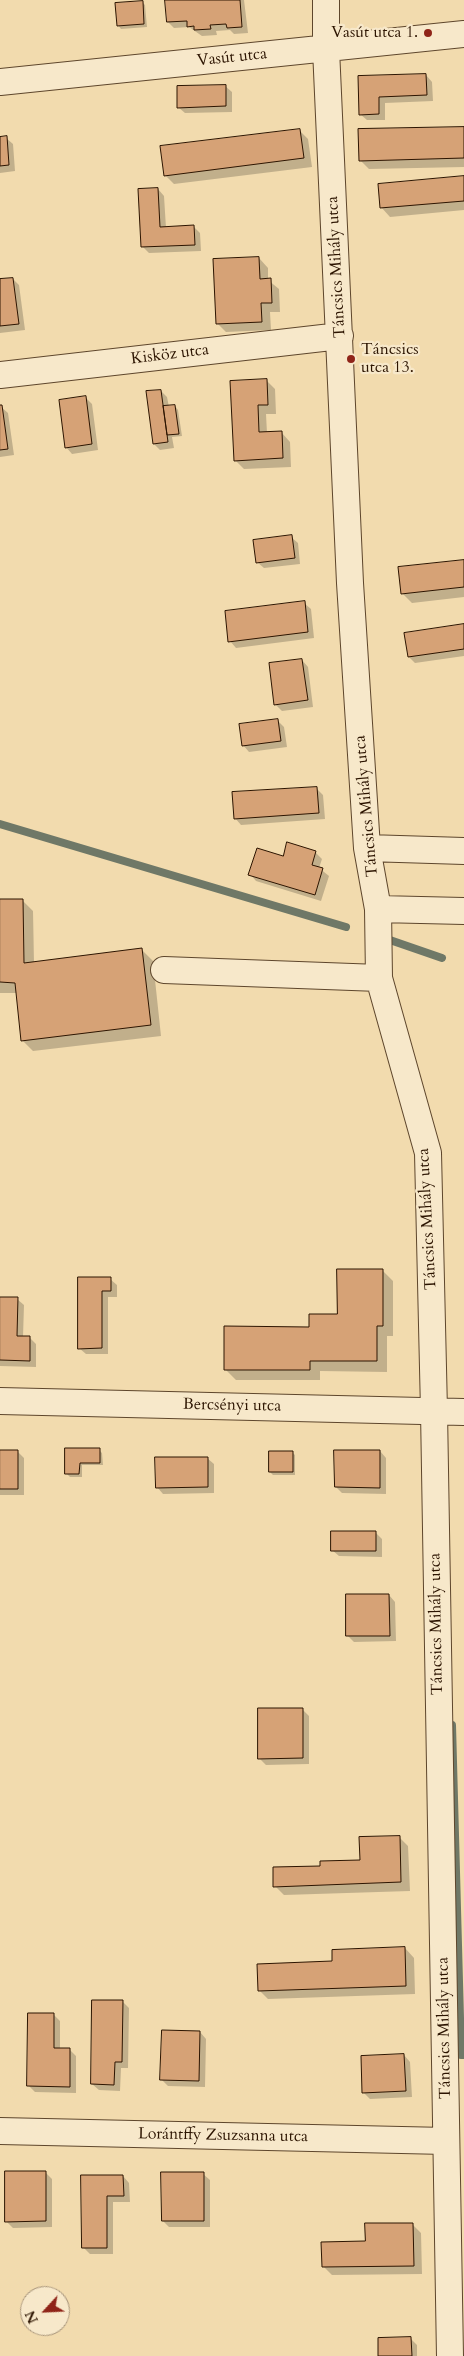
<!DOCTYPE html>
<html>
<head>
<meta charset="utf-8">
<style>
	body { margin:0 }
	#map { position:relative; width:464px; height:2356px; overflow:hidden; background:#f2dbae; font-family:Cardo,serif }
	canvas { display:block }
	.north { position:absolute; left:20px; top:2286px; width:50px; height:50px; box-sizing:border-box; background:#f7e8ca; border:1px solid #a69379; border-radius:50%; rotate:245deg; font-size:14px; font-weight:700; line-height:20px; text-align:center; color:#2c1400 }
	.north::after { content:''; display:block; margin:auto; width:18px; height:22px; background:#8f2418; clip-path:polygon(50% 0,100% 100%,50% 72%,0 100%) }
</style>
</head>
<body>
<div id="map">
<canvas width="464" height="2356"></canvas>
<div class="north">N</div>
</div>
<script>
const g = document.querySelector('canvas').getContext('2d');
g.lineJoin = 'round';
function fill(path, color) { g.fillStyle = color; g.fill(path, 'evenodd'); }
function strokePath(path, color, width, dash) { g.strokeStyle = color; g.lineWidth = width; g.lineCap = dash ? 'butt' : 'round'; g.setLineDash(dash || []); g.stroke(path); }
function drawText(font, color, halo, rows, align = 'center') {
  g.font = font + ' Cardo,serif'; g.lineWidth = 4.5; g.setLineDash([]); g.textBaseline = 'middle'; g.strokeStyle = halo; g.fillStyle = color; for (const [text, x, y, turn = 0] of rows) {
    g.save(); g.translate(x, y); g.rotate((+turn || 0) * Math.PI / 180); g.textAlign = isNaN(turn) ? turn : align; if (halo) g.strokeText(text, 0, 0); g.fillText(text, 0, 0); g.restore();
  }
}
fill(new Path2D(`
	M 176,0 L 244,0 L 248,33 L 234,34 L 230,30 L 216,31 L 217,35 L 202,36 L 189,27 L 174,28 L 168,22 Z
	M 142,2 L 145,5 L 147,27 L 121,29 L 118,25 Z
	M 426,75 L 432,82 L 433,101 L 385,103 L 385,120 L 367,120 L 360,114 L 359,77 Z
	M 225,86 L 232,92 L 232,112 L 185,113 L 178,107 Z
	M 464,128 L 464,167 L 369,169 L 360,160 Z
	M 299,130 L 308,139 L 312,167 L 174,184 L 165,175 Z
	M 0,138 L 6,138 L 13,144 L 15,171 L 0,173 Z
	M 464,177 L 464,210 L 390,217 L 381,207 Z
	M 158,189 L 164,196 L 166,228 L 194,227 L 200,233 L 201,251 L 149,253 L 142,246 Z
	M 259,258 L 268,268 L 268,280 L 279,289 L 280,312 L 270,312 L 271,330 L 226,332 L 217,323 Z
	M 13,279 L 19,285 L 25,330 L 0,333 L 0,280 Z
	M 266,380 L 275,389 L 276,414 L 266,414 L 267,433 L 281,432 L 290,442 L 291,467 L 244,469 L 235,460 Z
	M 161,391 L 167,397 L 169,407 L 175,406 L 178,410 L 182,436 L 172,437 L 174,448 L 160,450 L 154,444 Z
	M 86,398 L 92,404 L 98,450 L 72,454 L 66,447 Z
	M 0,406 L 8,413 L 14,455 L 0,457 Z
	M 291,537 L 298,543 L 300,564 L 264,568 L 257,562 Z
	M 464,561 L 464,597 L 412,603 L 403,594 L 399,568 Z
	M 304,603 L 311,609 L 314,638 L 236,648 L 230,641 Z
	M 464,626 L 464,656 L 415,663 L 409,657 Z
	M 302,660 L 308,667 L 313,707 L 282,711 L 275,704 Z
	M 278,721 L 284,727 L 287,747 L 249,752 L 243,745 Z
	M 316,788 L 323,795 L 325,819 L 241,825 L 235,818 Z
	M 315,852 L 322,859 L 319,868 L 329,876 L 321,901 L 256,881 L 250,874 L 284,858 Z
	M 0,900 L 22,900 L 33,911 L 34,963 L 142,950 L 153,961 L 161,1036 L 33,1051 L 22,1040 L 18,993 L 0,993 Z
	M 382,1270 L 393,1281 L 393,1336 L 387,1336 L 387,1372 L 320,1371 L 320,1380 L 236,1380 L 225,1369 L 338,1315 Z
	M 79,1278 L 110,1279 L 117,1285 L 117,1297 L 108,1297 L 108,1354 L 86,1354 L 79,1348 Z
	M 17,1299 L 24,1305 L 23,1337 L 30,1338 L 36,1344 L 36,1367 L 0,1366 L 0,1313 Z
	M 67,1449 L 99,1450 L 102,1453 L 103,1465 L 82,1465 L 82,1477 L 70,1477 L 67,1474 Z
	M 0,1451 L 17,1451 L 24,1458 L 24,1495 L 0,1495 Z
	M 380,1451 L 386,1458 L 386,1494 L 342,1493 L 336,1487 Z
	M 292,1452 L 295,1455 L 295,1475 L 273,1475 L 270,1472 Z
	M 207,1458 L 214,1464 L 214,1493 L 163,1494 L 157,1487 Z
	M 375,1532 L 382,1539 L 382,1557 L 339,1556 L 332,1550 Z
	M 389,1595 L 395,1602 L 396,1641 L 354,1642 L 347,1635 Z
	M 302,1709 L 309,1716 L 309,1764 L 266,1765 L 259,1758 Z
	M 399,1837 L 408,1846 L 410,1891 L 284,1895 L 275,1886 L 361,1861 Z
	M 405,1948 L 414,1958 L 415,1994 L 268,1999 L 259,1990 L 333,1962 Z
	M 122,2001 L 129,2008 L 128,2068 L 121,2068 L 120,2091 L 99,2090 L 92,2084 Z
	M 54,2015 L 60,2021 L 60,2050 L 70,2050 L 76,2056 L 76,2093 L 35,2092 L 29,2086 Z
	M 200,2032 L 206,2039 L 205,2087 L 168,2086 L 162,2080 Z
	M 404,2055 L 410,2062 L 412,2097 L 370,2099 L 363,2092 Z
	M 45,2172 L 52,2179 L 52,2227 L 13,2228 L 6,2221 Z
	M 203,2174 L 210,2180 L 210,2227 L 169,2227 L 163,2221 Z
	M 123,2176 L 129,2183 L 130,2202 L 113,2202 L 113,2254 L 90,2254 L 83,2247 L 82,2177 Z
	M 412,2224 L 421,2233 L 422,2274 L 332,2275 L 323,2266 L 367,2243 Z
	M 411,2339 L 417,2345 L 417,2356 L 379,2356 Z`), '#0003');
strokePath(new Path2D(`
	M 0,824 L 346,927
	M 387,939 L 442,958
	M 452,1725 L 461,2055 L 464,2055`), '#6f7867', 8);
const building = new Path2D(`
	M 165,0 L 240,0 L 242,27 L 227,28 L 226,24 L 210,25 L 211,29 L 194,30 L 194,26 L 187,27 L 187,21 L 167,22 Z
	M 143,1 L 144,24 L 117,26 L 115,3 Z
	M 426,74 L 427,95 L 379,97 L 379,114 L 359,115 L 358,76 Z
	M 226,85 L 226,106 L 177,108 L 177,86 Z
	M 464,127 L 464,158 L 359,161 L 358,129 Z
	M 300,129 L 304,158 L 164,176 L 160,146 Z
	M 7,136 L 9,165 L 0,166 L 0,137 Z
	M 464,176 L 464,201 L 380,208 L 378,184 Z
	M 158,188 L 160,227 L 194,225 L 195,245 L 141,247 L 138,189 Z
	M 259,257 L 260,279 L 271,278 L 272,303 L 261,303 L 262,322 L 216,324 L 213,259 Z
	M 13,278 L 19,324 L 0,326 L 0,279 Z
	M 267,379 L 268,405 L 258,405 L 259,432 L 282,431 L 283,458 L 234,461 L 230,381 Z
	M 161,390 L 168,442 L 153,444 L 146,391 Z
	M 86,396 L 92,444 L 65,448 L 59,400 Z
	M 0,405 L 2,405 L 8,449 L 0,450 Z
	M 175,405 L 179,434 L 167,435 L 163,406 Z
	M 292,535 L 295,558 L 256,563 L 253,540 Z
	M 464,560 L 464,587 L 401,594 L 398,567 Z
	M 305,601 L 308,632 L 228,642 L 225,611 Z
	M 464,624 L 464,649 L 408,657 L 404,633 Z
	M 302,659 L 308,700 L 274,705 L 269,663 Z
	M 278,719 L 281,741 L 242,746 L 239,724 Z
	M 317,787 L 319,813 L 234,819 L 232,792 Z
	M 287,842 L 316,851 L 312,865 L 323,868 L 315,895 L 248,875 L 257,848 L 283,856 Z
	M 0,899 L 23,899 L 24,963 L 142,948 L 151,1025 L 21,1041 L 15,983 L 0,982 Z
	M 337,1269 L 383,1269 L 383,1326 L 377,1326 L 377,1361 L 310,1361 L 310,1370 L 224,1370 L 224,1326 L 309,1327 L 309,1314 L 337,1314 Z
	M 78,1277 L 111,1277 L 111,1291 L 102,1291 L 102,1348 L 78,1349 Z
	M 0,1297 L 18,1297 L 17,1336 L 30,1336 L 30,1361 L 0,1360 Z
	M 65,1448 L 100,1448 L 100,1463 L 80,1463 L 79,1474 L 65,1474 Z
	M 0,1450 L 18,1450 L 18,1489 L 0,1489 Z
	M 334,1450 L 380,1450 L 380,1488 L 335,1487 Z
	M 269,1451 L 293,1451 L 293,1472 L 269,1472 Z
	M 155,1457 L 208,1457 L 208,1487 L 156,1488 Z
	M 331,1531 L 376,1531 L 376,1551 L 331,1551 Z
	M 346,1594 L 389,1594 L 390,1636 L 346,1636 Z
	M 258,1708 L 303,1708 L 303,1758 L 258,1759 Z
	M 400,1836 L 401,1882 L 273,1887 L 273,1867 L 320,1866 L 320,1861 L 360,1860 L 359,1837 Z
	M 405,1947 L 406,1986 L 258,1991 L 257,1964 L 332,1961 L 332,1950 Z
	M 92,2000 L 123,2000 L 122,2062 L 115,2062 L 114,2085 L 91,2084 Z
	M 28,2013 L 54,2013 L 54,2048 L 70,2048 L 70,2087 L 27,2086 Z
	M 162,2030 L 200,2031 L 199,2081 L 160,2080 Z
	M 404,2054 L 406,2091 L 362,2093 L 361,2056 Z
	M 5,2171 L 46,2171 L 46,2221 L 5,2222 Z
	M 161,2172 L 204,2172 L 204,2221 L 162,2221 Z
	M 81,2175 L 123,2175 L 124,2196 L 107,2196 L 107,2248 L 82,2248 Z
	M 365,2223 L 413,2223 L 414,2266 L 322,2267 L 321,2242 L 365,2241 Z
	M 411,2337 L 412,2356 L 378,2356 L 378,2338 Z`);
fill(building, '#d6a276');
strokePath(building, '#2c1400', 1);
const minor = new Path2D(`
	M 326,0 L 326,49 L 350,583 L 367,848 L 378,909 L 379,978 L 428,1153 L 434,1411 L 450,2356
	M 0,82 L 464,34
	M 0,375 L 340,336
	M 367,848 L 464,851
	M 378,909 L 464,911
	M 164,970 L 379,978
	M 0,1401 L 464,1412
	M 0,2131 L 446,2141`);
strokePath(minor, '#5e462c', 28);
strokePath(minor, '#f7e8ca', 26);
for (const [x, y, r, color] of [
	[428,33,5,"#8f2418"],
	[351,359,5,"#8f2418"]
]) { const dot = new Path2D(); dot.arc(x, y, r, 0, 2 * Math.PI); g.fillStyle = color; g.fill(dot); strokePath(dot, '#f7e8ca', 2); }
drawText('16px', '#2c1400', '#f7e8ca', [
	["Vasút utca 1.",418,33],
	["Táncsics",361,350,"left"],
	["utca 13.",361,368,"left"]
], 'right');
drawText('16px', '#2c1400', '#f7e8ca', [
	["Vasút utca",232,58,-6],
	["Táncsics Mihály utca",337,267,-93],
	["Kisköz utca",170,355,-7],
	["Táncsics Mihály utca",367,806,-95],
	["Táncsics Mihály utca",428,1219,-93],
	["Bercsényi utca",232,1406,1],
	["Táncsics Mihály utca",437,1624,-91],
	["Táncsics Mihály utca",445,2028,-91],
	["Lorántffy Zsuzsanna utca",223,2136,1]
]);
</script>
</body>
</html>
